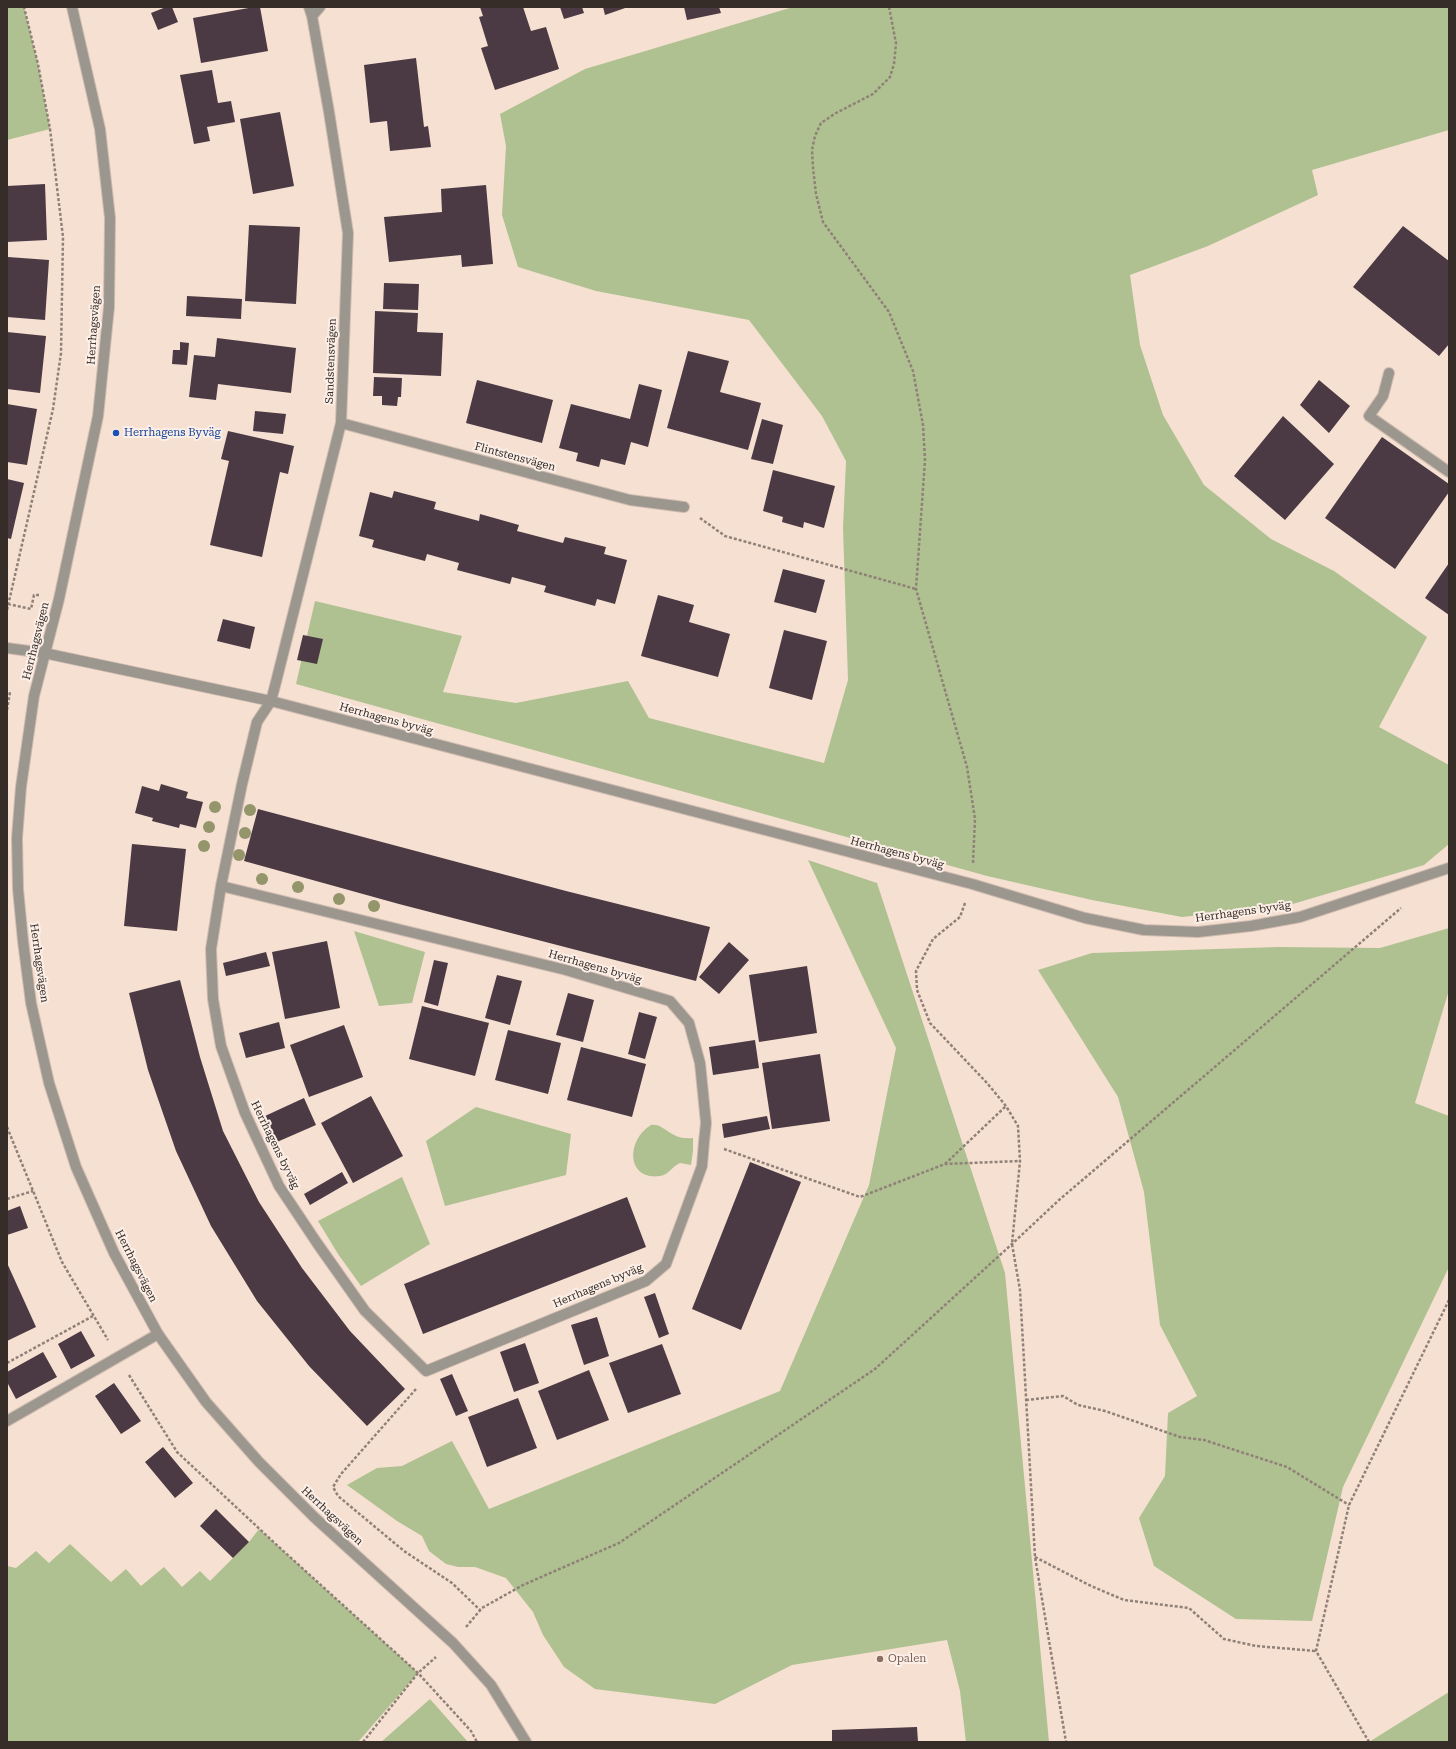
<!DOCTYPE html>
<html>
<head>
<meta charset="utf-8">
<style>
	body { margin:0 }
	#map { position:relative; width:1456px; height:1749px; overflow:hidden; background:#f6e0d2; font-family:"Roboto Serif",serif }
	canvas { display:block }
	.frame { position:absolute; inset:0; border:8px solid #362d28; pointer-events:none }
</style>
</head>
<body>
<div id="map">
<canvas width="1456" height="1749"></canvas>
<div class="frame"></div>
</div>
<script>
const g = document.querySelector('canvas').getContext('2d');
g.lineJoin = 'round';
function fill(path, color) { g.fillStyle = color; g.fill(path, 'evenodd'); }
function strokePath(path, color, width, dash) { g.strokeStyle = color; g.lineWidth = width; g.lineCap = dash ? 'butt' : 'round'; g.setLineDash(dash || []); g.stroke(path); }
function drawText(font, color, halo, rows, align = 'center') {
  g.font = font + ' "Roboto Serif",serif'; g.lineWidth = 4; g.setLineDash([]); g.textBaseline = 'middle'; g.strokeStyle = halo; g.fillStyle = color; for (const [text, x, y, turn = 0] of rows) {
    g.save(); g.translate(x, y); g.rotate((+turn || 0) * Math.PI / 180); g.textAlign = isNaN(turn) ? turn : align; if (halo) g.strokeText(text, 0, 0); g.fillText(text, 0, 0); g.restore();
  }
}
fill(new Path2D(`
	M 7,7 L 24,7 L 38,64 L 50,129 L 7,140 Z
	M 793,7 L 1449,7 L 1449,130 L 1312,170 L 1318,195 L 1208,246 L 1130,275 L 1140,345 L 1163,415 L 1204,485 L 1271,539 L 1334,571 L 1427,637 L 1379,727 L 1449,765 L 1449,844 L 1424,865 L 1286,906 L 1182,917 L 1092,900 L 987,876 L 296,684 L 315,601 L 462,636 L 443,692 L 516,703 L 628,681 L 649,718 L 824,763 L 848,680 L 843,528 L 846,461 L 822,416 L 749,320 L 596,291 L 518,267 L 502,215 L 506,146 L 500,114 L 585,69 Z
	M 808,860 L 877,883 L 1005,1273 L 1049,1742 L 966,1742 L 960,1691 L 947,1640 L 792,1665 L 715,1704 L 595,1689 L 564,1667 L 543,1635 L 533,1612 L 506,1578 L 475,1567 L 458,1567 L 446,1564 L 429,1551 L 422,1536 L 397,1521 L 347,1485 L 377,1468 L 402,1466 L 452,1441 L 489,1509 L 780,1391 L 869,1185 L 896,1048 Z
	M 1449,928 L 1449,990 L 1415,1103 L 1449,1116 L 1449,1267 L 1343,1487 L 1312,1621 L 1236,1619 L 1154,1566 L 1139,1518 L 1165,1476 L 1168,1413 L 1197,1396 L 1160,1325 L 1144,1192 L 1118,1097 L 1038,970 L 1092,953 L 1278,947 L 1380,948 Z
	M 354,931 L 425,952 L 412,1003 L 379,1006 Z
	M 476,1107 L 571,1134 L 566,1175 L 445,1206 L 426,1141 Z
	M 651,1125 C 665,1123 670,1141 693,1138 L 693,1151 L 691,1165 L 680,1163 C 672,1166 669,1175 660,1176 C 627,1181 625,1141 651,1125 Z
	M 402,1177 L 430,1244 L 361,1286 L 338,1254 L 318,1221 Z
	M 259,1529 L 418,1673 L 358,1742 L 7,1742 L 7,1566 L 16,1568 L 36,1551 L 49,1563 L 70,1544 L 111,1582 L 126,1569 L 141,1586 L 164,1567 L 182,1587 L 200,1571 L 210,1581 L 249,1542 Z
	M 1449,1692 L 1449,1742 L 1369,1742 Z
	M 430,1699 L 468,1742 L 381,1742 Z`), '#afc190');
fill(new Path2D(`
	M 166,7 L 172,7 L 178,22 L 158,30 L 151,13 Z
	M 254,7 L 260,7 L 268,51 L 201,63 L 193,18 Z
	M 480,7 L 523,7 L 531,31 L 546,27 L 559,69 L 495,90 L 481,48 L 488,46 L 479,17 L 483,16 Z
	M 560,7 L 582,7 L 584,13 L 564,19 Z
	M 603,7 L 628,7 L 605,15 Z
	M 684,7 L 719,7 L 721,13 L 687,20 Z
	M 416,58 L 424,127 L 428,126 L 431,147 L 390,151 L 387,121 L 370,123 L 364,65 Z
	M 212,70 L 218,103 L 231,101 L 235,122 L 207,127 L 210,141 L 194,144 L 180,75 Z
	M 280,112 L 294,186 L 253,194 L 240,119 Z
	M 45,184 L 47,240 L 7,242 L 7,186 Z
	M 486,185 L 493,264 L 462,267 L 461,255 L 389,262 L 384,217 L 442,212 L 441,189 Z
	M 249,225 L 300,227 L 296,304 L 245,301 Z
	M 1403,226 L 1449,261 L 1449,344 L 1439,356 L 1353,287 Z
	M 8,257 L 49,260 L 45,320 L 7,317 Z
	M 384,283 L 419,284 L 418,310 L 383,309 Z
	M 187,296 L 242,299 L 241,319 L 186,316 Z
	M 375,311 L 418,313 L 417,332 L 443,333 L 441,376 L 373,373 Z
	M 7,332 L 46,336 L 40,393 L 7,389 Z
	M 217,338 L 296,348 L 291,393 L 218,384 L 216,400 L 189,397 L 194,355 L 215,357 Z
	M 180,342 L 189,343 L 187,365 L 172,364 L 173,350 L 180,350 Z
	M 688,351 L 729,361 L 720,392 L 761,403 L 748,450 L 667,428 Z
	M 374,377 L 402,378 L 401,397 L 398,397 L 397,406 L 382,405 L 382,396 L 373,396 Z
	M 477,380 L 553,400 L 542,443 L 466,423 Z
	M 1319,380 L 1350,406 L 1329,433 L 1300,405 Z
	M 639,384 L 662,390 L 648,447 L 631,442 L 625,465 L 601,459 L 599,467 L 576,461 L 578,453 L 559,448 L 571,404 L 630,419 Z
	M 7,404 L 37,409 L 27,465 L 7,462 Z
	M 255,411 L 286,414 L 283,434 L 253,431 Z
	M 1283,416 L 1334,464 L 1285,520 L 1234,476 Z
	M 762,419 L 783,425 L 773,464 L 751,459 Z
	M 228,431 L 294,446 L 288,474 L 280,472 L 262,557 L 210,545 L 229,461 L 221,459 Z
	M 1382,437 L 1449,484 L 1449,492 L 1395,569 L 1325,518 Z
	M 773,470 L 835,486 L 824,528 L 804,522 L 803,528 L 782,522 L 783,517 L 763,511 Z
	M 7,479 L 24,483 L 11,539 L 7,538 Z
	M 394,491 L 436,502 L 434,509 L 479,521 L 480,514 L 519,525 L 517,531 L 521,532 L 563,543 L 565,537 L 606,547 L 604,554 L 627,560 L 615,604 L 597,599 L 595,606 L 544,592 L 546,586 L 512,577 L 510,584 L 457,570 L 459,563 L 427,554 L 425,561 L 372,547 L 374,540 L 359,536 L 370,492 L 392,498 Z
	M 1449,563 L 1449,615 L 1425,598 Z
	M 783,569 L 825,580 L 816,613 L 774,602 Z
	M 658,595 L 694,605 L 689,622 L 730,634 L 718,677 L 641,656 Z
	M 223,619 L 255,627 L 250,649 L 217,641 Z
	M 784,630 L 827,641 L 812,700 L 769,688 Z
	M 303,635 L 323,639 L 317,664 L 297,660 Z
	M 161,784 L 188,792 L 186,798 L 203,802 L 196,828 L 180,824 L 179,828 L 152,821 L 153,818 L 135,813 L 142,786 L 159,791 Z
	M 258,809 L 566,891 L 710,927 L 696,981 L 399,904 L 244,861 Z
	M 132,844 L 186,849 L 177,931 L 124,926 Z
	M 327,941 L 340,1008 L 285,1019 L 272,952 Z
	M 729,942 L 749,960 L 719,994 L 699,977 Z
	M 266,952 L 270,966 L 226,976 L 223,963 Z
	M 434,960 L 448,963 L 438,1006 L 424,1002 Z
	M 807,966 L 817,1033 L 759,1042 L 749,975 Z
	M 497,975 L 522,981 L 510,1025 L 485,1018 Z
	M 180,980 L 200,1057 L 223,1131 L 259,1202 L 302,1268 L 350,1331 L 405,1389 L 367,1426 L 309,1366 L 257,1301 L 211,1226 L 176,1151 L 148,1070 L 129,993 Z
	M 568,993 L 594,1000 L 583,1042 L 556,1035 Z
	M 422,1006 L 489,1023 L 475,1076 L 409,1059 Z
	M 639,1012 L 657,1017 L 645,1059 L 628,1054 Z
	M 279,1022 L 285,1048 L 246,1058 L 239,1033 Z
	M 344,1025 L 363,1077 L 309,1097 L 290,1045 Z
	M 508,1030 L 561,1043 L 548,1094 L 495,1080 Z
	M 755,1040 L 759,1068 L 713,1075 L 709,1047 Z
	M 581,1047 L 646,1064 L 632,1117 L 567,1100 Z
	M 820,1054 L 830,1121 L 772,1129 L 762,1063 Z
	M 371,1096 L 403,1156 L 353,1183 L 321,1123 Z
	M 304,1098 L 316,1125 L 277,1142 L 265,1116 Z
	M 767,1116 L 770,1129 L 724,1138 L 722,1124 Z
	M 750,1162 L 801,1182 L 741,1330 L 692,1309 Z
	M 342,1172 L 348,1183 L 310,1205 L 304,1194 Z
	M 627,1197 L 646,1247 L 423,1334 L 404,1284 Z
	M 20,1206 L 28,1228 L 7,1235 L 7,1211 Z
	M 7,1263 L 36,1327 L 7,1341 Z
	M 655,1293 L 669,1334 L 659,1338 L 644,1297 Z
	M 597,1317 L 609,1356 L 584,1365 L 571,1325 Z
	M 81,1331 L 95,1356 L 71,1369 L 58,1344 Z
	M 525,1343 L 539,1383 L 514,1392 L 500,1352 Z
	M 662,1344 L 681,1394 L 628,1413 L 609,1363 Z
	M 43,1352 L 57,1377 L 16,1399 L 7,1382 L 7,1372 Z
	M 589,1370 L 609,1420 L 557,1440 L 538,1391 Z
	M 452,1374 L 468,1411 L 456,1416 L 440,1379 Z
	M 114,1383 L 141,1421 L 121,1434 L 95,1396 Z
	M 518,1398 L 537,1448 L 487,1467 L 468,1417 Z
	M 163,1447 L 193,1483 L 175,1498 L 145,1462 Z
	M 216,1509 L 249,1542 L 233,1558 L 200,1526 Z
	M 917,1727 L 918,1742 L 832,1742 L 832,1730 Z`), '#4b3944');
const lane = new Path2D(`
	M 7,1421 L 158,1334`);
const street = new Path2D(`
	M 72,7 L 100,129 L 110,218 L 109,307 L 98,416 L 59,599 L 34,696 L 21,787 L 17,838 L 18,889 L 23,941 L 31,1003 L 49,1083 L 76,1167 L 114,1253 L 158,1334 L 206,1402 L 259,1462 L 314,1517 L 453,1643 L 491,1685 L 526,1742
	M 312,16 L 320,7
	M 1389,373 L 1383,396 L 1369,416 L 1449,472
	M 341,423 L 630,500 L 684,507
	M 7,648 L 44,653 L 271,701 L 972,884 L 1085,918 L 1144,930 L 1198,932 L 1251,926 L 1300,917 L 1449,868
	M 221,886 L 566,970 L 670,1001 L 689,1023 L 700,1063 L 706,1123 L 704,1142 L 702,1166 L 666,1264 L 646,1281 L 426,1371 L 365,1311 L 317,1243 L 279,1186 L 245,1113 L 221,1046 L 213,999 L 211,949 L 221,886 L 242,784 L 257,722 L 271,701 L 276,682 L 341,423 L 348,233 L 329,112 L 312,16 L 309,7`);
strokePath(lane, '#d0bcb0', 12);
strokePath(street, '#d0bcb0', 12);
strokePath(new Path2D(`
	M 889,7 L 896,43 L 894,64 L 890,77 L 873,94 L 836,113 L 821,123 L 815,136 L 812,150 L 813,168 L 816,194 L 823,222 L 889,312 L 913,371 L 923,425 L 925,460 L 916,589 L 967,767 L 975,819 L 973,863
	M 700,518 L 725,536 L 916,589
	M 8,604 L 31,609 L 34,595 L 39,595
	M 7,610 L 53,409 L 61,353 L 63,237 L 50,129 L 38,64 L 24,7
	M 7,710 L 10,692
	M 965,903 L 960,917 L 933,939 L 916,971 L 917,990 L 930,1023 L 987,1083 L 1006,1106 L 1018,1126 L 1020,1161 L 1012,1244 L 1020,1290 L 1035,1557 L 1066,1742
	M 7,1127 L 62,1262 L 108,1340
	M 724,1149 L 860,1197 L 945,1164 L 1020,1161
	M 945,1164 L 1006,1106
	M 7,1199 L 33,1191
	M 7,1363 L 93,1316
	M 129,1375 L 177,1452 L 280,1548 L 418,1673 L 471,1731 L 477,1742
	M 416,1389 L 341,1474 L 333,1487 L 338,1496 L 404,1551 L 452,1583 L 480,1610
	M 1026,1400 L 1063,1396 L 1078,1405 L 1105,1411 L 1180,1437 L 1204,1440 L 1287,1467 L 1349,1505
	M 1035,1557 L 1091,1586 L 1124,1600 L 1189,1608 L 1224,1639 L 1256,1646 L 1316,1651
	M 466,1627 L 482,1608 L 523,1585 L 619,1543 L 875,1369 L 1012,1244 L 1059,1200 L 1401,908
	M 363,1742 L 418,1673 L 436,1657
	M 1369,1742 L 1316,1651 L 1349,1505 L 1449,1300`), '#908178', 2.5, [3, 2]);
strokePath(lane, '#9b968e', 10);
strokePath(street, '#9b968e', 10);
g.fillStyle = '#94956b';
for (const [x, y] of [
	[215,807],
	[250,810],
	[209,827],
	[245,833],
	[204,846],
	[239,855],
	[262,879],
	[298,887],
	[339,899],
	[374,906]
]) { g.beginPath(); g.arc(x, y, 6, 0, 2 * Math.PI); g.fill(); }
for (const [x, y, r, color] of [
	[116,433,4,"#1a4fb4"],
	[880,1659,4,"#8d6e63"]
]) { const dot = new Path2D(); dot.arc(x, y, r, 0, 2 * Math.PI); g.fillStyle = color; g.fill(dot); strokePath(dot, '#fcefe7', 1.5); }
drawText('11px', '#362d28', '#fcefe7', [
	["Herrhagsvägen",94,325,-86],
	["Sandstensvägen",331,361,-88],
	["Flintstensvägen",515,457,15],
	["Herrhagsvägen",36,641,-76],
	["Herrhagens byväg",386,719,15],
	["Herrhagens byväg",897,853,15],
	["Herrhagens byväg",1243,912,-8],
	["Herrhagsvägen",39,963,82],
	["Herrhagens byväg",595,967,16],
	["Herrhagens byväg",275,1145,64],
	["Herrhagsvägen",136,1266,63],
	["Herrhagens byväg",598,1286,-23],
	["Herrhagsvägen",332,1516,43]
]);
drawText('11px', '#164399', '#fcefe7', [
	["Herrhagens Byväg",124,433]
], 'left');
drawText('11px', '#785e54', '#fcefe7', [
	["Opalen",888,1659]
], 'left');
</script>
</body>
</html>
